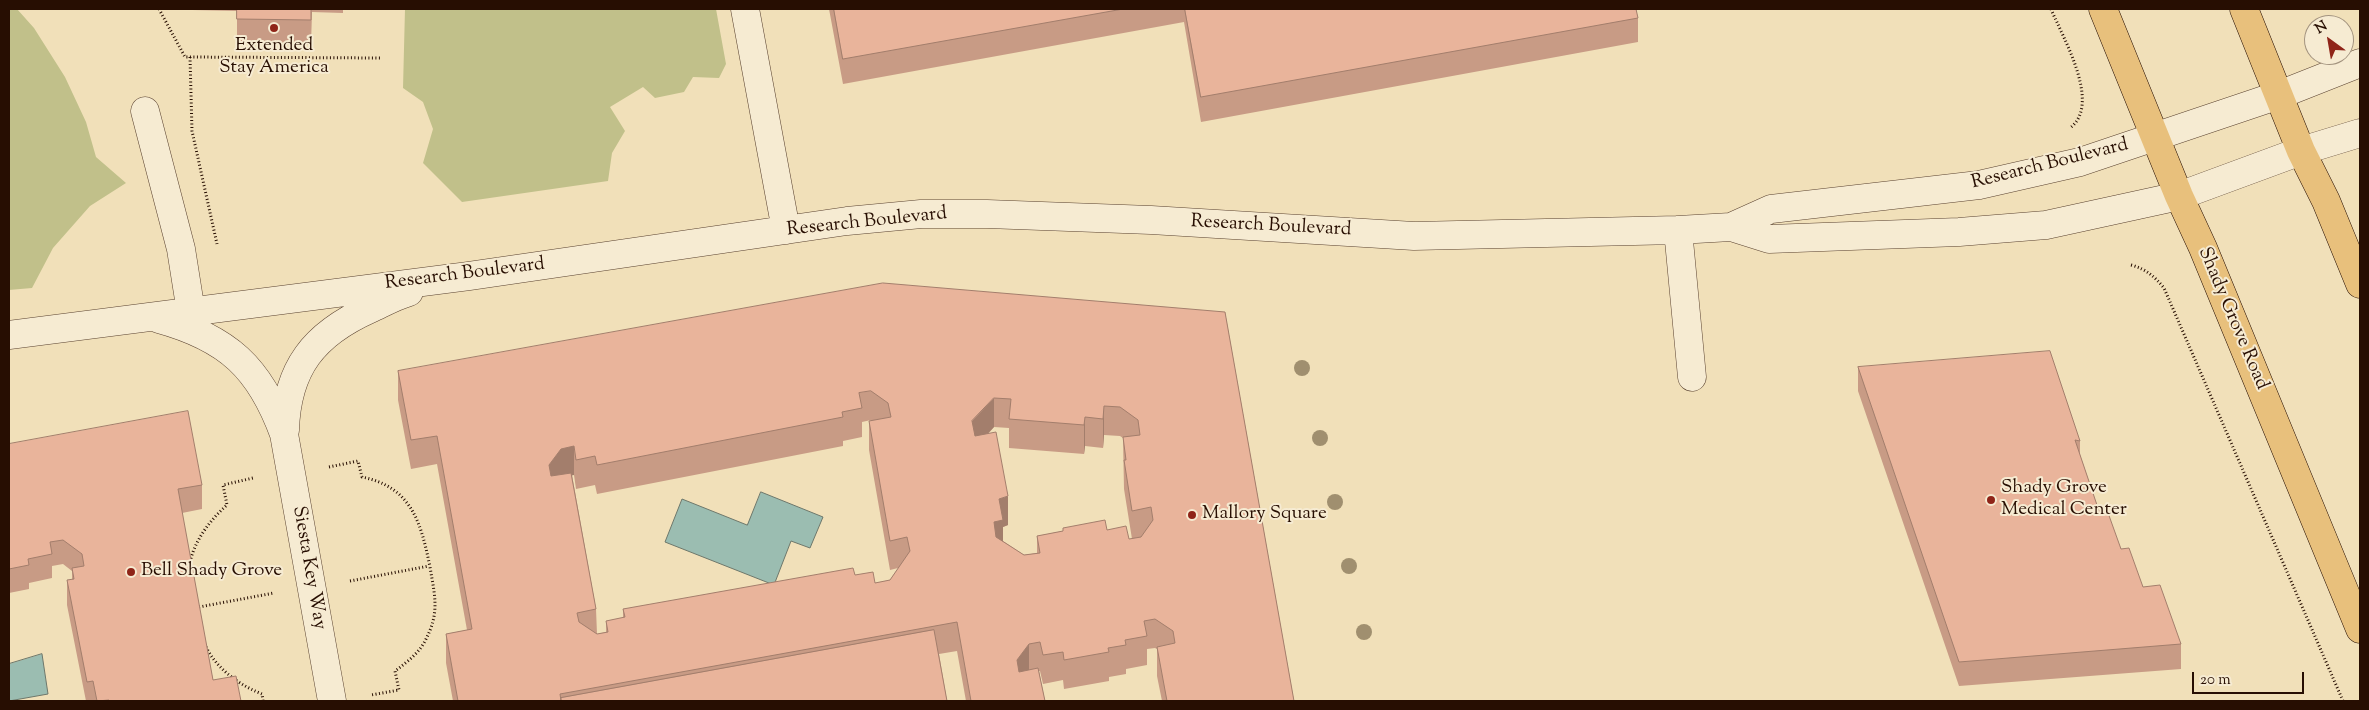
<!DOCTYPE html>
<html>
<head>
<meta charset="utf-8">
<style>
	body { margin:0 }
	#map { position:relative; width:2369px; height:710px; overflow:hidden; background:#f1e0b9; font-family:"Sorts Mill Goudy",serif }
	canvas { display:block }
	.frame { position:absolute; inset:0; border:10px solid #270e02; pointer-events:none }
	.north { position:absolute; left:2304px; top:15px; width:50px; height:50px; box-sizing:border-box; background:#f6ebd2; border:1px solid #a3937f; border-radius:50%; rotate:328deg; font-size:14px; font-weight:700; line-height:20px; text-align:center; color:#270e02 }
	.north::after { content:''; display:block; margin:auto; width:18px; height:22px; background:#8f2418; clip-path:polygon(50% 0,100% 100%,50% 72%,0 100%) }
	.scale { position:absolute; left:2192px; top:672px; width:112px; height:22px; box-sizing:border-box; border:2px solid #270e02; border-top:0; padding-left:6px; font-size:15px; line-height:18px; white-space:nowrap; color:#270e02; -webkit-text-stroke:4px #f6ebd2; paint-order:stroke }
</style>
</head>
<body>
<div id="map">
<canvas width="2369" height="710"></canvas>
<div class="frame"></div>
<div class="north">N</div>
<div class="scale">20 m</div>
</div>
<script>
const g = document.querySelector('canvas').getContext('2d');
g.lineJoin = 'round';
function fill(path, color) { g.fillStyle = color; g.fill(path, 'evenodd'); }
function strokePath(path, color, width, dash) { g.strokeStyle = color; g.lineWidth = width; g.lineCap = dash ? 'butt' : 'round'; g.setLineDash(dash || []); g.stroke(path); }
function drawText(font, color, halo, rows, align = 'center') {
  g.font = font + ' "Sorts Mill Goudy",serif'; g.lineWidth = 4; g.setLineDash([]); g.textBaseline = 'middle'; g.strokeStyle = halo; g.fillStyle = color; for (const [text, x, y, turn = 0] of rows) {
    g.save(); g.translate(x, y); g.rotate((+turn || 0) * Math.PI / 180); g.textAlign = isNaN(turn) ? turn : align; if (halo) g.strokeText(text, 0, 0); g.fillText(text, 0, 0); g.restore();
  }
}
fill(new Path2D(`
	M 9,9 L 17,9 L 34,28 L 65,77 L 86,122 L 96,157 L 126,183 L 90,206 L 53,248 L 32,288 L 9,290 Z
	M 405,9 L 716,9 L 726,64 L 719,78 L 693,77 L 684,92 L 655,98 L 643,87 L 610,107 L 625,131 L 612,153 L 608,181 L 462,202 L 423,163 L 433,129 L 423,102 L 403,88 Z`), '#c1c08a');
const water = new Path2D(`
	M 761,492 L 823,517 L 810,548 L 791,541 L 774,585 L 665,542 L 682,499 L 747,525 Z
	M 42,654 L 48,694 L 9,701 L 9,664 Z`);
fill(water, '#9bbdb1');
strokePath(water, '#6d776b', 1);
const minor = new Path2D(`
	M 745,9 L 786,230
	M 145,111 L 181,249 L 191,312
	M 1731,227 L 1769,239 L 1959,232 L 2046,225 L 2179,196 L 2301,151 L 2360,133
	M 1678,230 L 1692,377
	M 159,319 C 228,338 260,368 284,434 L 332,701
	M 9,335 L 469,276 L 847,221 L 921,214 L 987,214 L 1151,220 L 1414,236 L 1678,230 L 1731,227 L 1771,209 L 1979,185 L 2080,162 L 2279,95 L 2360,63
	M 285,430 C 287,368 314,334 370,309 C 383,303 395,296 409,292`);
const major = new Path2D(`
	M 2103,9 L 2179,196 L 2203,248 L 2360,629
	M 2244,9 L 2301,151 L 2326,201 L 2360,284`);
strokePath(minor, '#5a4230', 29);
strokePath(major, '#270e02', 29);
strokePath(new Path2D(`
	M 159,9 L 185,57 L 382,58
	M 2051,9 C 2063,38 2102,104 2070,128
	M 190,57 L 192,131 L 217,244
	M 2131,265 C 2146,269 2154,276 2164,288 L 2343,701
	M 329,467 L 358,461 L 362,477 C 412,487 421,523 430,567 C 435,597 440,613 425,641 C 419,653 406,663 395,671 L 399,690 L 371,695
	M 190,562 C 195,540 210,520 227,505 L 223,485 L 253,478
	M 350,581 L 429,566
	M 199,607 L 274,593
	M 206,647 C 217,669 239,685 262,694 L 263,701`), '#270e02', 3, [1, 2.5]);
strokePath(minor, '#f6ebd2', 28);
strokePath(major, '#e8c07c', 28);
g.fillStyle = '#a08f6f';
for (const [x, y] of [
	[1302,368],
	[1320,438],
	[1335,502],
	[1349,566],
	[1364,632]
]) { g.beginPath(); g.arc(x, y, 8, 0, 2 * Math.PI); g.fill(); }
fill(new Path2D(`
	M 192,9 L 343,9 L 343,13 L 312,12 L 311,45 L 237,43 L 237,11 L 192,10 Z
	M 829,9 L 1636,9 L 1638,18 L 1638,42 L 1201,122 L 1184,22 L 843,84 Z
	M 1225,312 L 1294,701 L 1162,701 L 1157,676 L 1157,649 L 1155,648 L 1147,649 L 1147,665 L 1126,669 L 1126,674 L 1109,677 L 1109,681 L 1064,689 L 1063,680 L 1043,684 L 1040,671 L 1039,671 L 1045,701 L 966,701 L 957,651 L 939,654 L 947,701 L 453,701 L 446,663 L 446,634 L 467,630 L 437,464 L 411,469 L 398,400 L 398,371 ZM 871,420 L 872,420 L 869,421 L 869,450 L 890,570 L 898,568 L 890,580 L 875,583 L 855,575 L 623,609 L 623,618 L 606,621 L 606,632 L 597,634 L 596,609 L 572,475 L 574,475 L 576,489 L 595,485 L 597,494 L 843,446 L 843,441 L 862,437 L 862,422 ZM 994,427 L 1009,428 L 1009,448 L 1084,454 L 1085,446 L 1103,448 L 1104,435 L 1120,436 L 1123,438 L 1124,489 L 1132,539 L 1129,539 L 1107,530 L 1063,528 L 1063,531 L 1037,536 L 1037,553 L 1024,555 L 1003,541 L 1003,527 L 1008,525 L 988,434 Z
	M 1858,367 L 2080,441 L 2080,455 L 2099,511 L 2143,587 L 2181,644 L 2181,669 L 1959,686 L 1858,391 Z
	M 9,444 L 202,485 L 202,509 L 182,513 L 213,680 L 241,701 L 86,701 L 67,605 L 67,580 L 72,580 L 72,571 L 63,564 L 52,566 L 52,578 L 29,583 L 29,589 L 9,593 Z`), '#c89b85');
fill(new Path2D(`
	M 994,398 L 994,427 L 972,450 L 972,421 Z
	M 1104,406 L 1104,435 L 1103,448 L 1103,419 Z
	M 1085,417 L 1085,446 L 1084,454 L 1084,425 Z
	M 574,446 L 574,475 L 561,478 L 549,494 L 549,465 L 561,449 Z
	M 1008,496 L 1008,525 L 1003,527 L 1003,549 L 994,551 L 994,522 L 999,499 Z
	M 1029,644 L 1029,672 L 1017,689 L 1017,660 Z`), '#a37e6c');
const building = new Path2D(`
	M 237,9 L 311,9 L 311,20 L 237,19 Z
	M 834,9 L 1123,9 L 843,59 Z
	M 1185,9 L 1636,9 L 1638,18 L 1201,97 Z
	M 883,283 L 1225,312 L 1294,701 L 1167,701 L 1157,647 L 1175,643 L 1173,631 L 1155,619 L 1144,621 L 1147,636 L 1125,640 L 1126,645 L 1108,648 L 1109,652 L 1064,660 L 1063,652 L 1043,655 L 1040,642 L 1029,644 L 1017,660 L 1019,672 L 1038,668 L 1045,701 L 971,701 L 957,622 L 560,694 L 561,701 L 458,701 L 446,634 L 472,629 L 437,436 L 411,440 L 398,371 ZM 871,391 L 888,403 L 891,417 L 869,421 L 890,541 L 907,537 L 910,551 L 890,580 L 875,583 L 873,572 L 855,575 L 853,568 L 623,609 L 625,617 L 606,621 L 608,632 L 597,634 L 579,622 L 577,613 L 596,609 L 571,473 L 551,476 L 549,465 L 561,449 L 574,446 L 576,460 L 595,456 L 597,465 L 843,417 L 842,412 L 862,408 L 859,393 ZM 994,398 L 1011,399 L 1009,419 L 1084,425 L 1085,417 L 1103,419 L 1104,406 L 1120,407 L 1138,420 L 1140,435 L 1123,437 L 1126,460 L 1124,460 L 1132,511 L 1151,507 L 1153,520 L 1141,537 L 1129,539 L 1126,526 L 1107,530 L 1105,520 L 1063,528 L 1063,531 L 1037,536 L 1040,553 L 1024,555 L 996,537 L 994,522 L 1003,520 L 999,499 L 1008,496 L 996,432 L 975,436 L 972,421 Z
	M 2050,351 L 2080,441 L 2075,440 L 2099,511 L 2107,510 L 2121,549 L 2129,548 L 2143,587 L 2160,585 L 2181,644 L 1959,662 L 1858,367 Z
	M 188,411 L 202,485 L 178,489 L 213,680 L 236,676 L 241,701 L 109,701 L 109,700 L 97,701 L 93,681 L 87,682 L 67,580 L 74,579 L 72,568 L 84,566 L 82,554 L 63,540 L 50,542 L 52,554 L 28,559 L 29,565 L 9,569 L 9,444 Z
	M 934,630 L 947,701 L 561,701 L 561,698 Z`);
fill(building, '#e9b49b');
strokePath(building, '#a37e6c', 1);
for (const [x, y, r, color] of [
	[274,28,5,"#8f2418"],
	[1991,500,5,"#8f2418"],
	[1192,515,5,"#8f2418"],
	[131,572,5,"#8f2418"]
]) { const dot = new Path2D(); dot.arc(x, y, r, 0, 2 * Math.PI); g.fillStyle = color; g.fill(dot); strokePath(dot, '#f6ebd2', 2); }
drawText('19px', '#270e02', '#f6ebd2', [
	["Extended",274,47,"center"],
	["Stay America",274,69,"center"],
	["Shady Grove",2001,489],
	["Medical Center",2001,511],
	["Mallory Square",1202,515],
	["Bell Shady Grove",141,572]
], 'left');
drawText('19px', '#270e02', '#f6ebd2', [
	["Research Boulevard",2050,165,-14],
	["Research Boulevard",867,223,-6],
	["Research Boulevard",1271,227,3],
	["Research Boulevard",465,275,-7],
	["Shady Grove Road",2232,319,67],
	["Siesta Key Way",308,568,80]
]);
</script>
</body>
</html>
